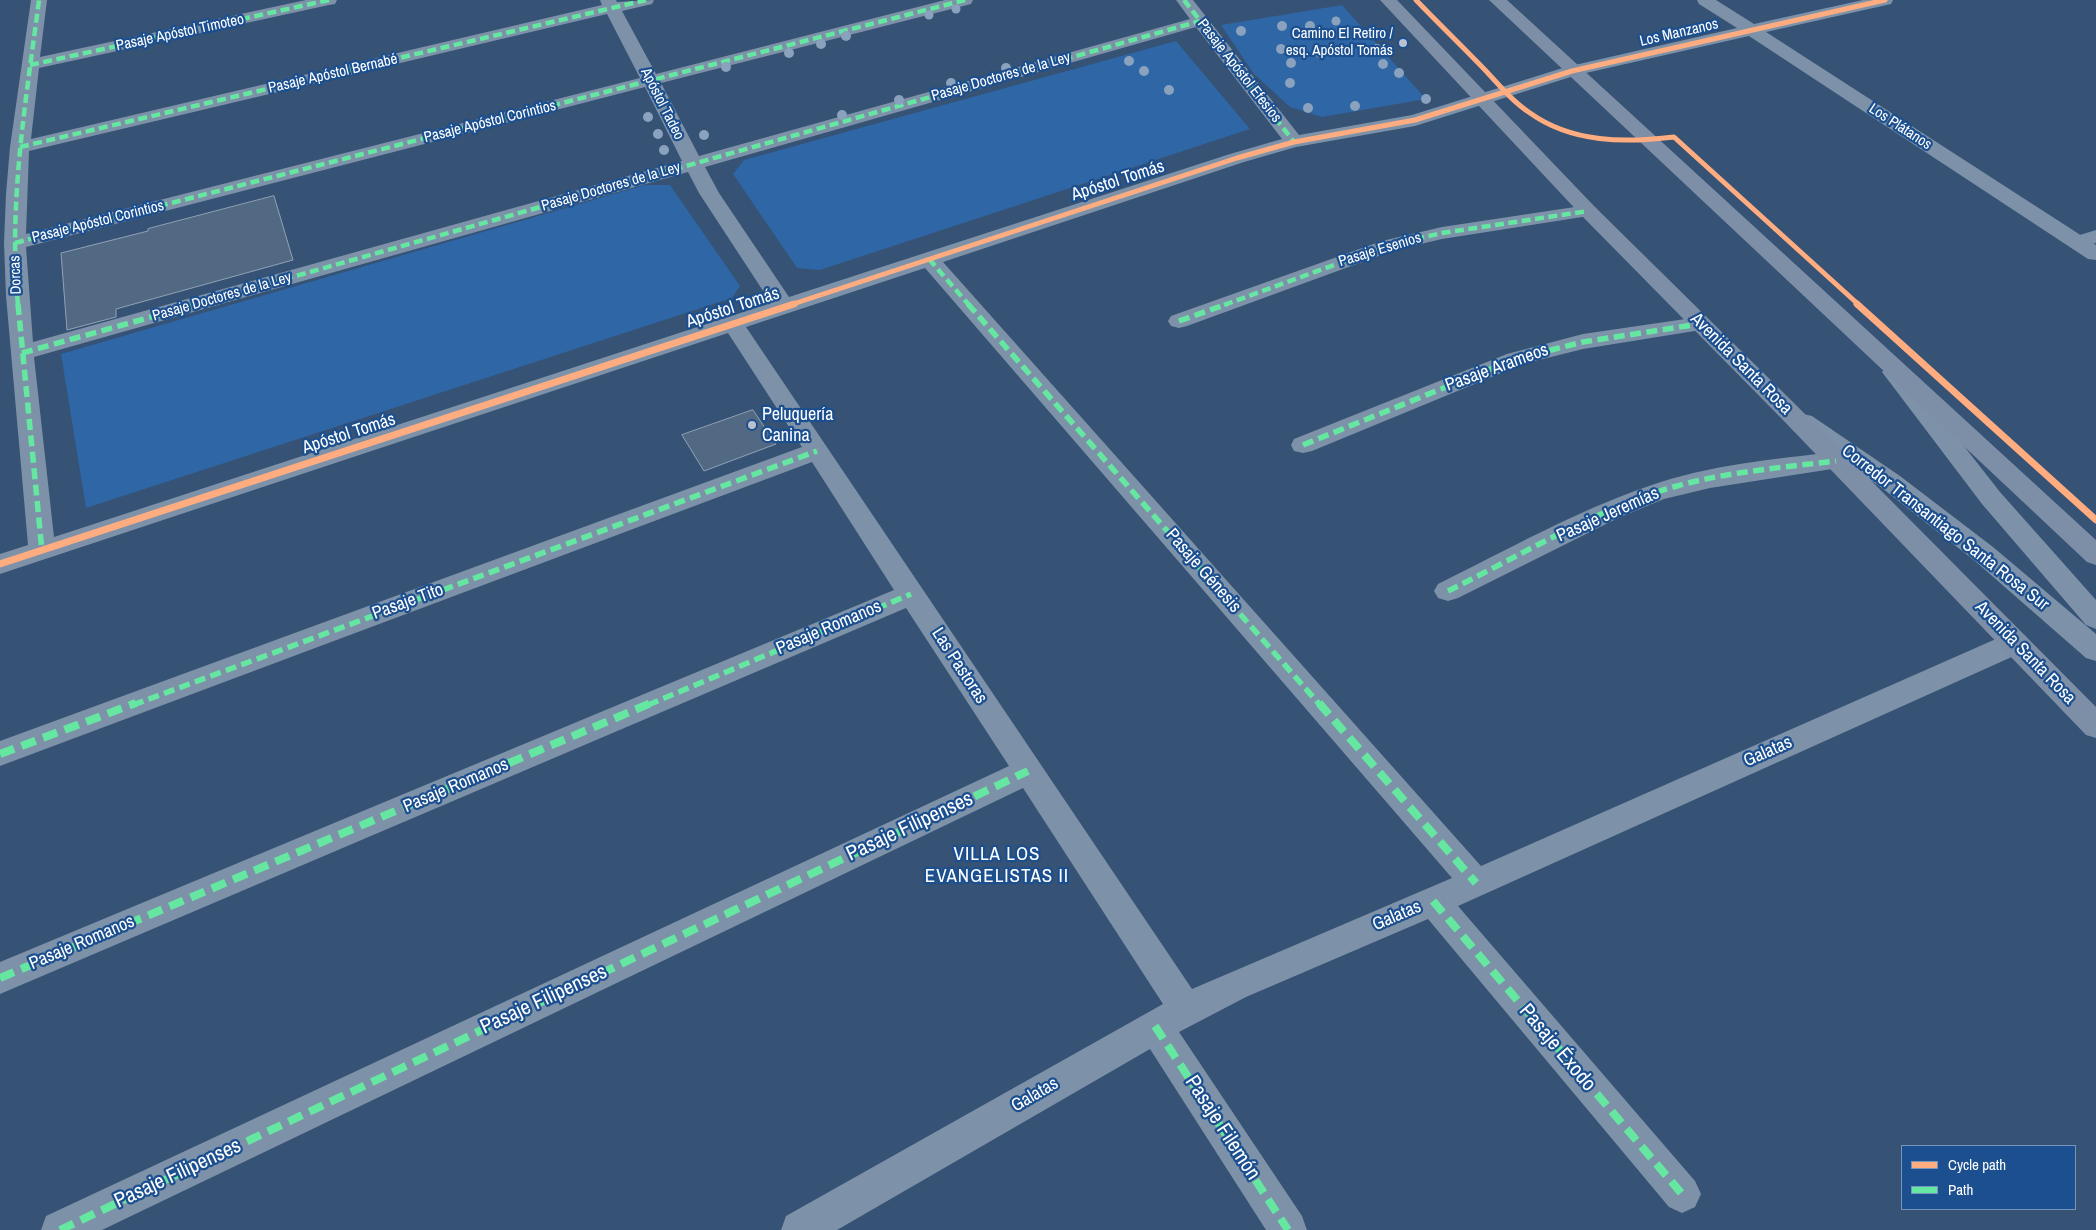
<!DOCTYPE html>
<html>
<head>
<meta charset="utf-8">
<style>
	body { margin:0 }
	#map { position:relative; width:2096px; height:1230px; overflow:hidden; background:#365274; font-family:"Archivo Narrow",sans-serif }
	canvas { display:block }
	.legend { position:absolute; left:1901px; top:1145px; width:175px; height:65px; box-sizing:border-box; background:#1b4f8f; border:1px solid #7695bc; margin:0; padding:6px 9px; list-style:none; font-size:15px; color:#fff }
	.legend li { display:flex; align-items:center; gap:10px; height:25px }
	.legend b { width:25px; border:1px solid #7695bc }
</style>
</head>
<body>
<div id="map">
<canvas width="2096" height="1230"></canvas>
<ul class="legend">
<li><b style="height:6px;background:#ffac80"></b>Cycle path</li>
<li><b style="height:6px;background:#66e7a1"></b>Path</li>
</ul>
</div>
<script>
const g = document.querySelector('canvas').getContext('2d');
g.lineJoin = 'round';
function fill(path, color) { g.fillStyle = color; g.fill(path, 'evenodd'); }
function strokePath(path, color, width, dash) { g.strokeStyle = color; g.lineWidth = width; g.lineCap = dash ? 'butt' : 'round'; g.setLineDash(dash || []); g.stroke(path); }
function drawText(font, color, halo, rows, align = 'center') {
  g.font = font + ' "Archivo Narrow",sans-serif'; g.lineWidth = 4.5; g.setLineDash([]); g.textBaseline = 'middle'; g.strokeStyle = halo; g.fillStyle = color; for (const [text, x, y, turn = 0] of rows) {
    g.save(); g.translate(x, y); g.rotate((+turn || 0) * Math.PI / 180); g.textAlign = isNaN(turn) ? turn : align; if (halo) g.strokeText(text, 0, 0); g.fillText(text, 0, 0); g.restore();
  }
}
fill(new Path2D(`
	M 1342,5 L 1426,99 L 1322,117 L 1290,107 L 1254,74 L 1221,25 Z
	M 1176,41 L 1250,129 L 820,270 L 797,268 L 733,174 L 744,160 Z
	M 645,185 L 670,185 L 740,286 L 732,298 L 86,508 L 61,354 Z`), '#2f66a5');
const building = new Path2D(`
	M 274,196 L 293,260 L 116,309 L 116,317 L 67,330 L 61,253 L 148,231 L 148,229 Z
	M 753,410 L 776,444 L 704,471 L 682,435 Z`);
fill(building, '#526984');
strokePath(building, '#92a2b6', 1);
fill(new Path2D(`
	M 2096,230 L 2096,243 L 2077,248 L 2070,246 L 2066,242 L 2070,238 Z
	M 1894,364 L 1902,367 L 2000,492 L 2096,600 L 2096,629 L 2086,625 L 1982,504 L 1882,372 L 1886,367 Z
	M 1803,414 L 1812,416 L 1900,476 L 1993,547 L 2096,634 L 2096,661 L 2086,658 L 1975,561 L 1882,488 L 1794,428 L 1791,422 L 1794,416 Z`), '#7d92a8');
fill(new Path2D(`
	M 31,0 L 47,0 L 40,57 L 306,0 L 337,0 L 335,4 L 329,5 L 39,68 L 31,139 L 602,5 L 600,0 L 616,0 L 617,2 L 654,0 L 652,4 L 622,11 L 656,74 L 945,0 L 973,0 L 971,4 L 661,83 L 699,156 L 1190,19 L 1176,0 L 1193,0 L 1299,135 L 1412,115 L 1566,67 L 1737,28 L 1699,4 L 1697,0 L 1716,0 L 1754,24 L 1863,0 L 1893,0 L 1891,4 L 1766,32 L 2096,245 L 2096,260 L 2088,259 L 1749,36 L 1577,75 L 1415,126 L 1296,147 L 1244,162 L 943,262 L 1481,866 L 2005,635 L 2015,632 L 2025,635 L 2029,643 L 2025,651 L 1458,906 L 1695,1181 L 1701,1194 L 1695,1207 L 1682,1213 L 1669,1207 L 1428,919 L 1246,997 L 1179,1032 L 1302,1216 L 1307,1230 L 1266,1230 L 1150,1049 L 837,1230 L 781,1230 L 786,1216 L 1163,1004 L 1023,788 L 102,1230 L 41,1230 L 46,1216 L 1009,766 L 906,608 L 0,994 L 0,962 L 894,590 L 812,462 L 0,766 L 0,741 L 802,447 L 728,333 L 0,574 L 0,554 L 28,545 L 6,296 L 4,243 L 6,194 L 10,147 ZM 607,14 L 640,78 L 26,234 L 29,151 ZM 1196,27 L 1282,139 L 1230,154 L 789,297 L 719,193 L 705,167 ZM 645,87 L 682,161 L 33,342 L 26,247 ZM 688,172 L 699,193 L 771,303 L 54,537 L 34,357 ZM 925,268 L 1452,878 L 1192,989 L 746,327 Z
	M 1588,205 L 1595,207 L 1598,211 L 1595,215 L 1442,239 L 1395,250 L 1187,326 L 1179,328 L 1171,326 L 1168,321 L 1171,316 L 1382,241 L 1442,227 Z
	M 1699,317 L 1707,319 L 1710,324 L 1707,329 L 1583,349 L 1523,364 L 1312,451 L 1303,453 L 1294,451 L 1291,445 L 1294,439 L 1507,354 L 1583,334 Z
	M 1836,452 L 1845,455 L 1848,461 L 1845,467 L 1710,488 L 1664,499 L 1618,518 L 1458,598 L 1448,601 L 1438,598 L 1434,591 L 1438,584 C 1507,550 1576,511 1649,486 C 1708,465 1774,459 1836,452 Z`), '#7d92a8');
fill(new Path2D(`
	M 1380,0 L 1397,0 L 1595,207 L 1797,406 L 2096,707 L 2096,738 L 2086,735 L 1781,418 L 1581,215 Z
	M 1489,0 L 1507,0 L 2096,540 L 2096,565 L 2087,562 Z`), '#7d8ea7');
strokePath(new Path2D(`
	M 1184,0 L 1294,142
	M 30,65 L 329,0
	M 20,147 L 646,0
	M 15,243 L 965,0
	M 929,259 L 969,305
	M 18,305 C 8,203 26,101 39,0
	M 193,305 L 1200,21
	M 1224,305 L 1389,245 L 1442,233 L 1588,211`), '#66e7a1', 4.5, [9, 4.5]);
strokePath(new Path2D(`
	M 18,304 L 42,551
	M 968,304 L 1320,705
	M 1179,321 L 1227,304
	M 22,353 L 198,304
	M 1303,445 L 1515,359 L 1583,342 L 1699,324
	M 1448,591 C 1515,558 1586,516 1657,492 C 1714,473 1777,468 1836,461
	M 133,705 L 817,451
	M 648,705 L 911,594`), '#66e7a1', 5.5, [11, 5.5]);
strokePath(new Path2D(`
	M 1319,703 L 1476,883
	M 0,754 L 136,703
	M 1433,901 L 1682,1194
	M 0,978 L 651,703
	M 1155,1026 L 1288,1230
	M 60,1230 L 1028,771`), '#66e7a1', 8, [15, 8]);
strokePath(new Path2D(`
	M 1416,0 C 1439,24 1463,47 1486,71 C 1500,86 1513,102 1530,113 C 1572,143 1625,143 1674,137 L 1859,305
	M 790,305 L 1237,158 L 1294,142 L 1415,120 L 1572,71 L 1885,0`), '#ffac80', 5);
strokePath(new Path2D(`
	M 1857,304 L 2096,520
	M 0,564 L 794,304`), '#ffac80', 7);
g.fillStyle = '#8aa2be';
for (const [x, y, r] of [
	[956,9,4.5],
	[929,15,4.5],
	[1336,21,4.5],
	[1282,26,5],
	[1310,26,5],
	[1241,31,5],
	[846,36,5],
	[821,44,5],
	[1281,49,5],
	[1377,49,5],
	[789,53,5],
	[1320,53,5],
	[1129,61,5],
	[1291,63,5],
	[1383,64,5],
	[726,67,5],
	[1006,68,5],
	[1144,71,5],
	[1399,73,5],
	[951,83,5],
	[1290,83,5],
	[1169,90,5],
	[1426,99,5],
	[899,100,5],
	[1355,106,5],
	[1308,108,5],
	[842,115,5],
	[648,117,5],
	[658,134,5],
	[704,135,5],
	[664,150,5]
]) { g.beginPath(); g.arc(x, y, r, 0, 2 * Math.PI); g.fill(); }
for (const [x, y, r, color] of [
	[1403,43,5,"#b9c2ce"],
	[752,425,5,"#b9c2ce"]
]) { const dot = new Path2D(); dot.arc(x, y, r, 0, 2 * Math.PI); g.fillStyle = color; g.fill(dot); strokePath(dot, '#1b4f8f', 2); }
drawText('15px', '#fff', '#1b4f8f', [
	["Pasaje Apóstol Timoteo",180,33,-12],
	["Los Manzanos",1679,33,-13],
	["Pasaje Apóstol Efesios",1239,71,52],
	["Pasaje Apóstol Bernabé",333,74,-13],
	["Pasaje Doctores de la Ley",1001,77,-16],
	["Apóstol Tadeo",662,104,63],
	["Pasaje Apóstol Corintios",490,122,-14],
	["Los Plátanos",1900,127,33],
	["Pasaje Doctores de la Ley",611,187,-16],
	["Pasaje Apóstol Corintios",98,222,-14],
	["Pasaje Esenios",1380,250,-17],
	["Dorcas",16,275,-92],
	["Pasaje Doctores de la Ley",222,297,-16]
]);
drawText('15px', '#fff', '#1b4f8f', [
	["Camino El Retiro /",1393,34],
	["esq. Apóstol Tomás",1393,51]
], 'right');
drawText('18px', '#fff', '#1b4f8f', [
	["Apóstol Tomás",1118,181,-18],
	["Apóstol Tomás",733,308,-18],
	["Avenida Santa Rosa",1741,364,45],
	["Pasaje Arameos",1497,368,-20],
	["Apóstol Tomás",349,434,-18],
	["Pasaje Jeremías",1608,515,-24],
	["Corredor Transantiago Santa Rosa Sur",1945,528,38],
	["Pasaje Génesis",1203,571,49],
	["Pasaje Tito",408,602,-20],
	["Pasaje Romanos",829,628,-23],
	["Avenida Santa Rosa",2025,653,46],
	["Las Pastoras",959,666,57],
	["Galatas",1768,752,-24],
	["Pasaje Romanos",456,786,-23],
	["Galatas",1397,916,-23],
	["Pasaje Romanos",82,943,-23],
	["Galatas",1035,1095,-30]
]);
drawText('18px', '#fff', '#1b4f8f', [
	["Peluquería",762,415],
	["Canina",762,436]
], 'left');
g.letterSpacing = '1px';
drawText('19px', '#fff', '#1b4f8f', [
	["VILLA LOS",997,855],
	["EVANGELISTAS II",997,877]
]);
g.letterSpacing = '0px';
drawText('21px', '#fff', '#1b4f8f', [
	["Pasaje Filipenses",910,827,-25],
	["Pasaje Filipenses",544,1000,-25],
	["Pasaje Éxodo",1557,1048,50],
	["Pasaje Filemón",1222,1128,57],
	["Pasaje Filipenses",178,1174,-25]
]);
</script>
</body>
</html>
